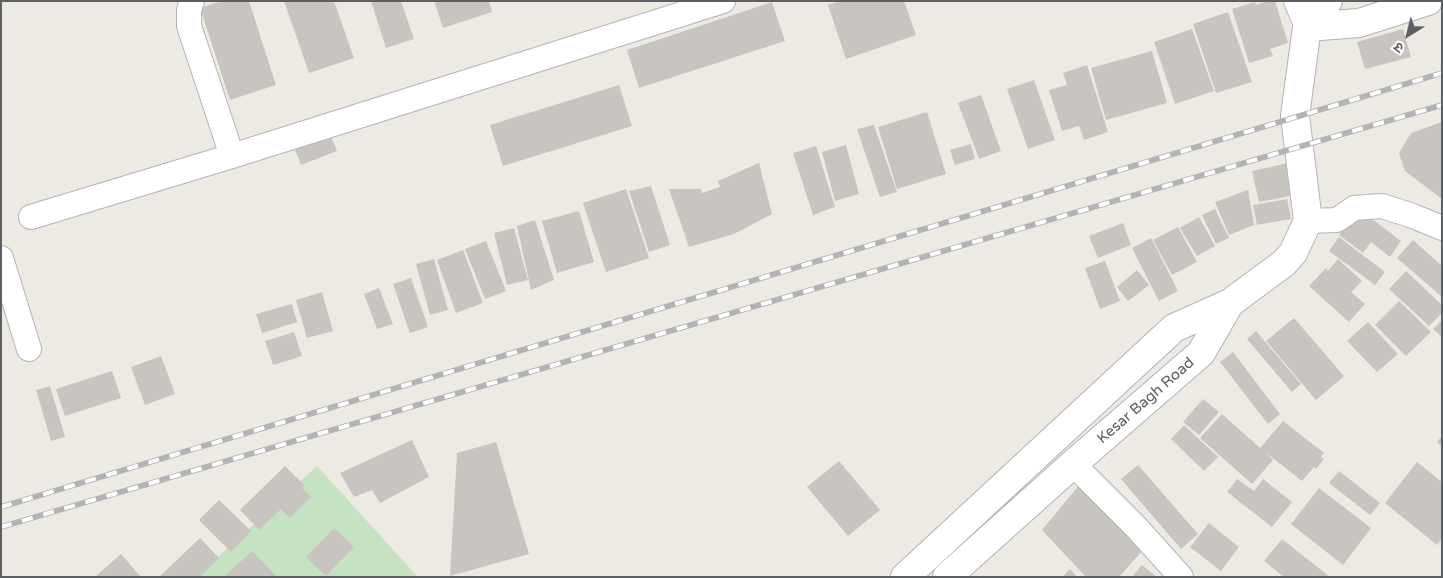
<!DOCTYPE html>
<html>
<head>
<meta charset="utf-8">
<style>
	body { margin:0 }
	#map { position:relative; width:1443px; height:578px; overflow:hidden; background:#edeae4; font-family:"Varela Round","Noto Sans Devanagari",sans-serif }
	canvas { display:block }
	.frame { position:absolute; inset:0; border:2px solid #5c6063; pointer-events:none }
	.north { position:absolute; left:1383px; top:10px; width:50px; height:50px; -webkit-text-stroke:4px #fff; paint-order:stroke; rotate:216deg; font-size:14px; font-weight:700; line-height:20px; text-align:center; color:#5c6063 }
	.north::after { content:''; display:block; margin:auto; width:18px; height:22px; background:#5c6063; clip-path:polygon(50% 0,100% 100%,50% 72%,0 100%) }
</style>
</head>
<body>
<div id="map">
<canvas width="1443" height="578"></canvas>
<div class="frame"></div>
<div class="north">उ</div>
</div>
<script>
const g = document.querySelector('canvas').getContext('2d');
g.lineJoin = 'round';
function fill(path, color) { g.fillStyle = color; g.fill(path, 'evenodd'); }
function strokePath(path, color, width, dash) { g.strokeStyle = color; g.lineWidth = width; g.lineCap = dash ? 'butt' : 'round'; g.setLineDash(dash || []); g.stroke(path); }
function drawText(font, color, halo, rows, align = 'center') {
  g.font = font + ' "Varela Round",sans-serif'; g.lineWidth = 4; g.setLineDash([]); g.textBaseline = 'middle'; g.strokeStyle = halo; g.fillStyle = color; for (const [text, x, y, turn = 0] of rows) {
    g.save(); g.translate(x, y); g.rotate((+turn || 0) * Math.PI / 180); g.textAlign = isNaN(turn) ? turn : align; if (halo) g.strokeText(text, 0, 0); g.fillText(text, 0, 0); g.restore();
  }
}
fill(new Path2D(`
	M 317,466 L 418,577 L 196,577 Z`), '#c5e2c3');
fill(new Path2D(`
	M 222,1 L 249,1 L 276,85 L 230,100 L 200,8 Z
	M 284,1 L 334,1 L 354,58 L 309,73 Z
	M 371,1 L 401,1 L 414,39 L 386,48 Z
	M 434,1 L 489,1 L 492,12 L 443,28 Z
	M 840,1 L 904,1 L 916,35 L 846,59 L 828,5 Z
	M 1268,1 L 1275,1 L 1288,43 L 1270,49 L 1273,56 L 1249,63 L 1232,9 L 1255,2 L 1256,5 Z
	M 772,2 L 785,41 L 639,88 L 627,50 Z
	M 1228,12 L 1252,82 L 1216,93 L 1193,24 Z
	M 1192,29 L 1214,91 L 1175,104 L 1154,42 Z
	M 1403,29 L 1411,57 L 1365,69 L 1357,42 Z
	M 1152,51 L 1167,103 L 1106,120 L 1091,68 Z
	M 1087,65 L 1108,132 L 1084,140 L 1079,126 L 1062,131 L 1049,90 L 1067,85 L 1063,73 Z
	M 1034,80 L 1055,140 L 1028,149 L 1007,89 Z
	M 619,85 L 632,126 L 503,166 L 490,125 Z
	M 981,95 L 1001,151 L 979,159 L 958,103 Z
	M 927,112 L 946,174 L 897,189 L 878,127 Z
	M 1442,122 L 1442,199 L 1405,171 L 1399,153 L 1411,133 Z
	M 874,125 L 897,192 L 880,197 L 857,129 Z
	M 328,129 L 337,151 L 301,165 L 292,142 Z
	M 971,144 L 975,159 L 955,165 L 950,150 Z
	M 846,145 L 859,194 L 835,201 L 822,152 Z
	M 816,146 L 835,207 L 813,215 L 793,153 Z
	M 759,163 L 772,214 L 734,234 L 689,247 L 669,189 L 701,189 L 702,193 L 720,187 L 718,181 Z
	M 1288,163 L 1295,195 L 1259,202 L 1252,171 Z
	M 651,186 L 670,245 L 649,252 L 629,191 Z
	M 626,189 L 649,258 L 606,272 L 583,203 Z
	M 1248,190 L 1254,225 L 1229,235 L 1215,202 Z
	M 1287,199 L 1291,219 L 1257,225 L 1253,205 Z
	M 1215,209 L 1229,238 L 1216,244 L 1202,215 Z
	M 1359,209 L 1401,241 L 1390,257 L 1371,242 L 1363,253 L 1339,235 Z
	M 579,211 L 594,262 L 557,273 L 542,221 Z
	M 1199,217 L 1215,246 L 1197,256 L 1180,228 Z
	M 535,220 L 554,280 L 531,290 L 517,226 Z
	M 1123,223 L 1131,245 L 1098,258 L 1089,236 Z
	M 1178,227 L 1197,262 L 1172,275 L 1153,240 Z
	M 514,228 L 528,280 L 507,285 L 494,233 Z
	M 1339,237 L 1385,272 L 1375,285 L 1329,251 Z
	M 1151,238 L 1178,291 L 1159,301 L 1132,248 Z
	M 1413,240 L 1442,266 L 1442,297 L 1397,258 Z
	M 486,241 L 506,291 L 485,299 L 465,249 Z
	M 463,250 L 483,303 L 456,313 L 437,260 Z
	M 434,259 L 448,310 L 430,315 L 416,264 Z
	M 1338,259 L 1362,281 L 1351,292 L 1365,304 L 1349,322 L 1309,286 L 1326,268 L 1328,271 Z
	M 1105,261 L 1120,301 L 1100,309 L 1085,268 Z
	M 1137,270 L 1149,285 L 1128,301 L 1117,287 Z
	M 1406,271 L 1442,305 L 1442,313 L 1429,326 L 1389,289 Z
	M 411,278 L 428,327 L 410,333 L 393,284 Z
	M 379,288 L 393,324 L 377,329 L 364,294 Z
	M 322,292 L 333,331 L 307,338 L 296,300 Z
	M 1399,301 L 1431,332 L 1406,356 L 1375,325 Z
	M 292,304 L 297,322 L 262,333 L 256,314 Z
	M 1294,318 L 1344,376 L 1316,400 L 1266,341 Z
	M 1442,320 L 1442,337 L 1433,329 Z
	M 1368,322 L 1398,354 L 1377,372 L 1347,341 Z
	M 1256,331 L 1301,384 L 1292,392 L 1247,339 Z
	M 294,332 L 302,356 L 273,365 L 265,341 Z
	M 1233,352 L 1280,414 L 1268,424 L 1220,362 Z
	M 161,356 L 175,394 L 145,405 L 131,367 Z
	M 112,371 L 121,398 L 65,416 L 56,389 Z
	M 50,386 L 65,437 L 51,441 L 36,390 Z
	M 1203,399 L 1219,412 L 1199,435 L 1183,422 Z
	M 1222,414 L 1260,448 L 1283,421 L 1324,453 L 1321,457 L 1324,459 L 1316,469 L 1314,467 L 1302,481 L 1265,452 L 1273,460 L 1252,484 L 1200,438 Z
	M 1184,425 L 1218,457 L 1204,471 L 1171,439 Z
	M 1442,436 L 1442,446 L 1437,442 Z
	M 412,440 L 429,477 L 380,503 L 372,490 L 354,497 L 340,473 Z
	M 496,442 L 529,554 L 450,576 L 457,453 Z
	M 839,461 L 880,510 L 848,536 L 807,487 Z
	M 1417,462 L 1442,482 L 1442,539 L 1437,545 L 1385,503 Z
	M 1138,465 L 1198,534 L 1181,549 L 1121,479 Z
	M 285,466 L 305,486 L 302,488 L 311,497 L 290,518 L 281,509 L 259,530 L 240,510 Z
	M 1339,471 L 1380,503 L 1370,515 L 1329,483 Z
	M 1237,479 L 1254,491 L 1263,479 L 1292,502 L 1272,527 L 1227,492 Z
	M 1081,483 L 1142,551 L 1119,577 L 1086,577 L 1042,530 Z
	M 1319,488 L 1371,528 L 1343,565 L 1291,524 Z
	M 219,500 L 251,531 L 231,552 L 199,520 Z
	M 1209,523 L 1239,547 L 1221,571 L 1190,547 Z
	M 334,528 L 354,547 L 326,576 L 306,557 Z
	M 200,538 L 219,558 L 200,577 L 159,577 Z
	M 1282,539 L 1330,577 L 1284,577 L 1264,561 Z
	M 252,551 L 277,577 L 224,577 Z
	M 121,554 L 141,577 L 95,577 Z
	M 1142,565 L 1157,577 L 1132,577 Z
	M 1070,569 L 1077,577 L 1062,577 Z`), '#c8c5c0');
const minor = new Path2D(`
	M 192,1 L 189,10 L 189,26 L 232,156
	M 1296,1 L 1307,27
	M 31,217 L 232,156 L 723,1
	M 1308,221 L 1337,220 L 1354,208 L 1382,206 L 1413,216 L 1442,228
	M 1,258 L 29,349
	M 1073,464 L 1136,527 L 1181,577`);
const secondary = new Path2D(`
	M 1307,27 L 1359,23 L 1428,1
	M 905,577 L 1174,328 L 1230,303
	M 947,577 L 1073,464 L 1201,353 L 1230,303 L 1284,263 L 1293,253 L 1308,221 L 1295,116 L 1307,27 L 1328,1`);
strokePath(minor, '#b1b4b8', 26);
strokePath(secondary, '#b0b4b7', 30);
strokePath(minor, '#fff', 24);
strokePath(secondary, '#fff', 28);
const rail = new Path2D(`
	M 1,507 L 1442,73
	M 1,527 L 1442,105`);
strokePath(rail, '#b2b3b3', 5.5);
strokePath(rail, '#fff', 4, [11]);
drawText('15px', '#5c6063', '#fff', [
	["Kesar Bagh Road",1146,401,-41]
]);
</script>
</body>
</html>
